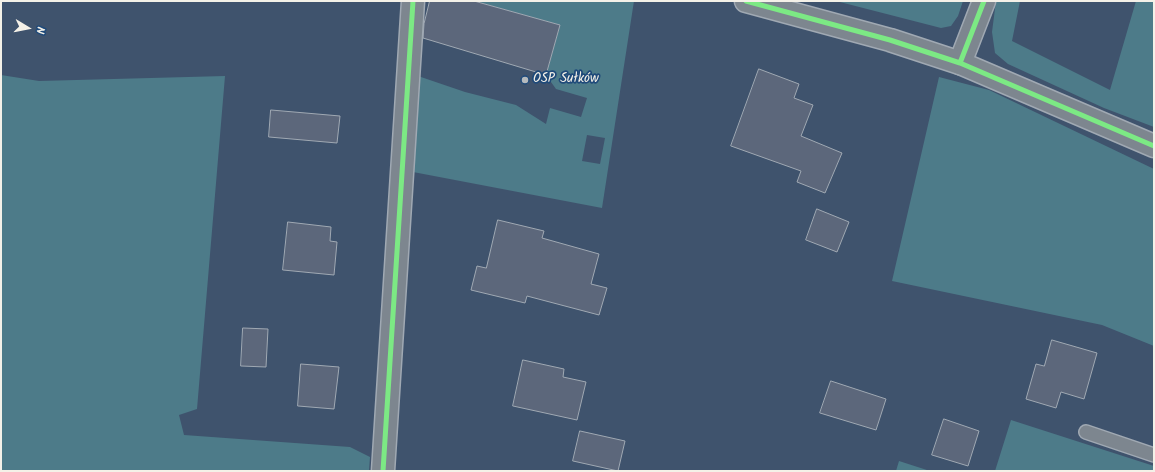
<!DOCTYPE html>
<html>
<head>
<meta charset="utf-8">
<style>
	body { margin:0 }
	#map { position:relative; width:1155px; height:472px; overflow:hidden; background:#3f536d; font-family:Kalam,sans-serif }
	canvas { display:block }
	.frame { position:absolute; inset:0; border:2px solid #f4f1e8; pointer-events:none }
	.north { position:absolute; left:8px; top:8px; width:40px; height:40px; -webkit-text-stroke:3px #1f4a7a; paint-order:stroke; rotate:100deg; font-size:11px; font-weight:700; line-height:16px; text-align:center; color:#f4f1e8 }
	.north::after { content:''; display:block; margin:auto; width:14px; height:18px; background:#f4f1e8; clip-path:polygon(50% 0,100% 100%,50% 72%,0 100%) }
</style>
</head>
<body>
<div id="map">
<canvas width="1155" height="472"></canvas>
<div class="frame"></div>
<div class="north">N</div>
</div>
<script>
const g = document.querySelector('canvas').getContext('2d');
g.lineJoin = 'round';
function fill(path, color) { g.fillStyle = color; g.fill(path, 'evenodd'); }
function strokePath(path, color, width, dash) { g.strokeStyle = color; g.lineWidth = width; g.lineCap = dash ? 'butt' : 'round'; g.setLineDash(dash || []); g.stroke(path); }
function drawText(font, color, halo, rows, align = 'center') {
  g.font = font + ' Kalam,sans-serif'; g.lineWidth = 3.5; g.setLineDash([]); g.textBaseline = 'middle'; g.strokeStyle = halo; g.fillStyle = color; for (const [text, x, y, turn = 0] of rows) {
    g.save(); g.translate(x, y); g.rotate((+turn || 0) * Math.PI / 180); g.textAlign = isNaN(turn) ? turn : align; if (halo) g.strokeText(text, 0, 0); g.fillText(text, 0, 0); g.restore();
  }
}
fill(new Path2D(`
	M 474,1 L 634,1 L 602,208 L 413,172 L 418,76 L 465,92 L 516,105 L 546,124 L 550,108 L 581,117 L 587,98 L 556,89 L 546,75 L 560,25 ZM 587,135 L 605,138 L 600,164 L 582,161 Z
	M 836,1 L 963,1 L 958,16 L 951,26 L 941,28 Z
	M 996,1 L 1020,1 L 1012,41 L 1110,90 L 1136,1 L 1154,1 L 1154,127 L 1104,108 L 1008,64 L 995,53 L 992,32 Z
	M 1,75 L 39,81 L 225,76 L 197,409 L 179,415 L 184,435 L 350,447 L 370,457 L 369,471 L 1,471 Z
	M 939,77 L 989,90 L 1154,169 L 1154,346 L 1102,325 L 892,281 Z
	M 1011,420 L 1154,466 L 1154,471 L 995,471 Z
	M 899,461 L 930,471 L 896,471 Z`), '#4d7b89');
const building = new Path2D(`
	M 430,1 L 474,1 L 560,25 L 546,75 L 423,38 L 424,24 Z
	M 759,69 L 799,84 L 794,98 L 813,105 L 801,136 L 842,153 L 825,193 L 797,182 L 801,171 L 731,146 Z
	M 271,110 L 340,116 L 337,143 L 269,137 Z
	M 817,209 L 849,222 L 837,252 L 806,240 Z
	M 498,220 L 544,231 L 542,238 L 599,254 L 591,284 L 607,288 L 599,315 L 527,296 L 525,303 L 471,290 L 477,266 L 486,268 Z
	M 288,222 L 331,227 L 330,241 L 337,242 L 334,275 L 283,270 Z
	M 243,328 L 268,329 L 266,367 L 241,366 Z
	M 1052,340 L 1097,353 L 1084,399 L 1061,392 L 1056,408 L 1026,399 L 1036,364 L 1044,366 Z
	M 523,360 L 564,369 L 563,377 L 586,382 L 577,420 L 513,406 Z
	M 301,364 L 339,367 L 334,409 L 298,406 Z
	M 831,381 L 886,399 L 876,430 L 820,413 Z
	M 944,419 L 979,431 L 968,466 L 932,455 Z
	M 580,431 L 625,441 L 618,471 L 573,461 Z`);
fill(building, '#5c677b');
strokePath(building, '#a0a9b3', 1);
const lane = new Path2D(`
	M 1086,432 L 1154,455`);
const street = new Path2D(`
	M 960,63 L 984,1
	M 383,471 L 413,1`);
const secondary = new Path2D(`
	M 746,1 L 890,40 L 960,63 L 1154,146`);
strokePath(lane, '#a0a9b3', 16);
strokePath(street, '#a0a9b3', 25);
strokePath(secondary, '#a0a9b3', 25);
strokePath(lane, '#7d868f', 13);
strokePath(street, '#7d868f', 22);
strokePath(secondary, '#7d868f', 22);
strokePath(new Path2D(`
	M 746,1 L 890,40 L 960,63 L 1154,146
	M 960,63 L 984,1
	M 383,471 L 413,1`), '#7ce984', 5);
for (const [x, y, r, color] of [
	[525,80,4,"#b5babd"]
]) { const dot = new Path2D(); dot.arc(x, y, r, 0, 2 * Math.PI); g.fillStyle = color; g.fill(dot); strokePath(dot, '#1f4a7a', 1.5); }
drawText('13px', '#f4f1e8', '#1f4a7a', [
	["OSP Sułków",533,80]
], 'left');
</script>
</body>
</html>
